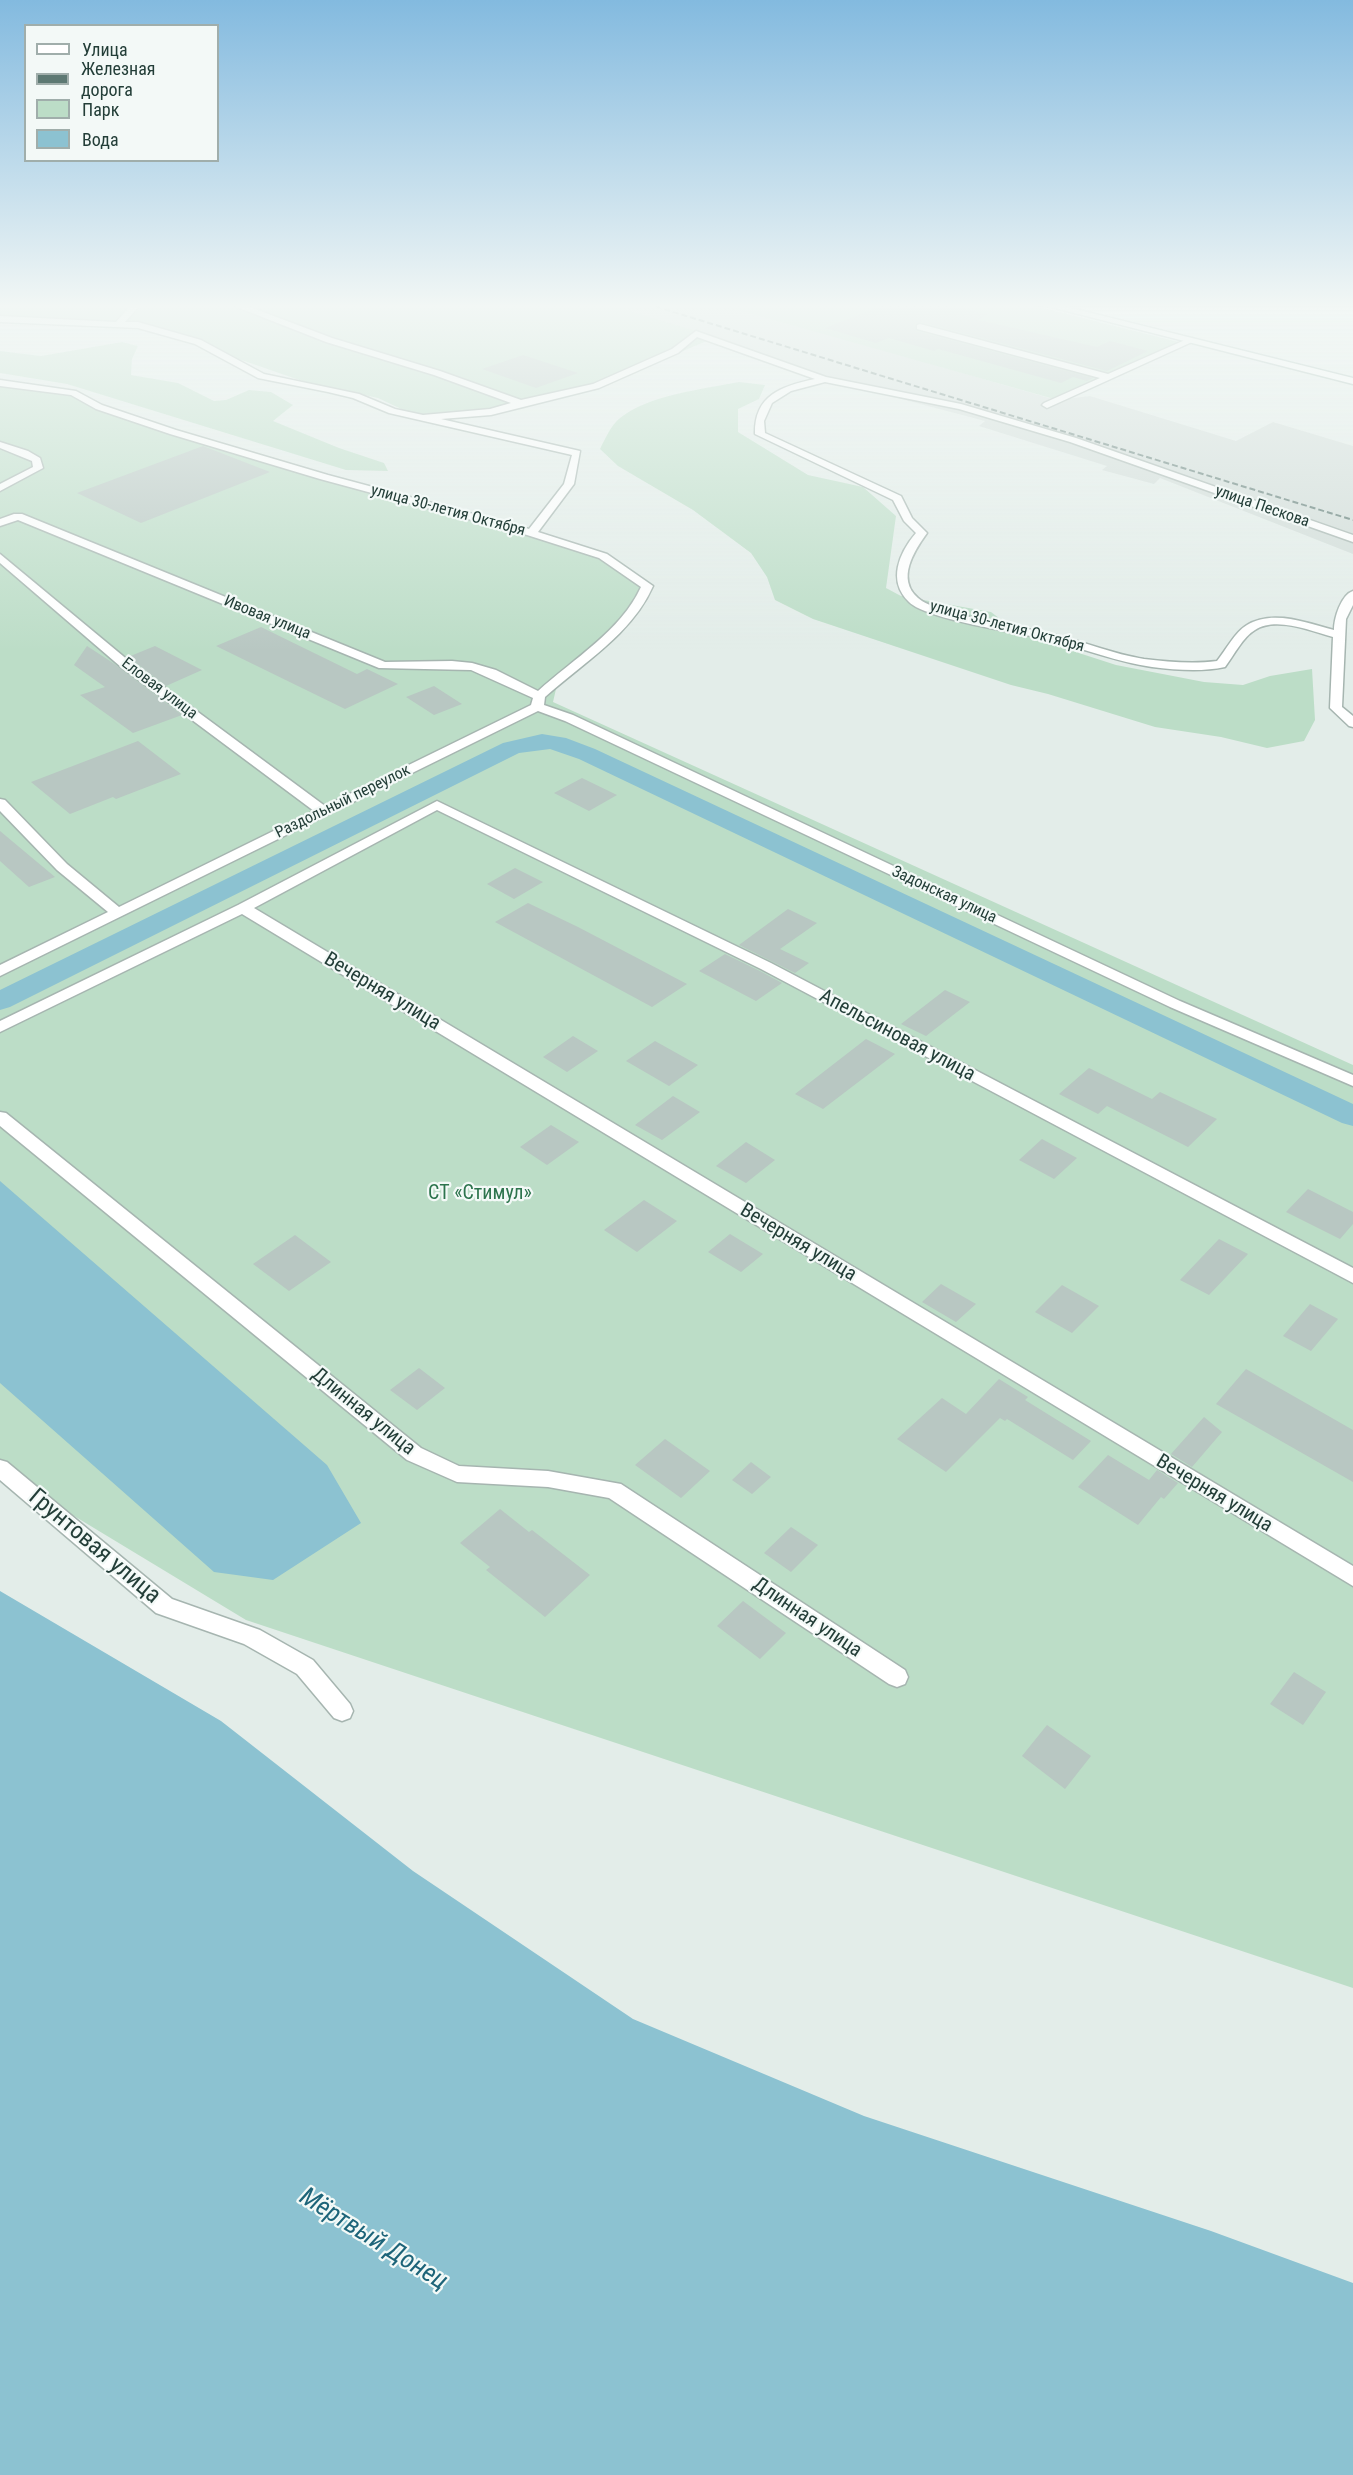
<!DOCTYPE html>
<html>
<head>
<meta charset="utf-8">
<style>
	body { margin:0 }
	#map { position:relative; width:1353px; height:2475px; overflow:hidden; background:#e3ede9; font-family:"Roboto Condensed",sans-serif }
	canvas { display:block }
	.legend { position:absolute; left:24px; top:24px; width:195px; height:138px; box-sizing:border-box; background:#f3f9f7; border:2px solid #a0aeab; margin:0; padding:8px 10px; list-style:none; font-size:18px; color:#233e38 }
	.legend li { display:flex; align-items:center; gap:12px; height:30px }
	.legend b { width:30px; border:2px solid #a0aeab }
</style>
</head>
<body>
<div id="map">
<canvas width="1353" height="2475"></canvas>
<ul class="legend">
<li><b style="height:8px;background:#fff"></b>Улица</li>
<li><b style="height:8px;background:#5d7973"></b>Железная дорога</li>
<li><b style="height:16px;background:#bcddc7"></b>Парк</li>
<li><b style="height:16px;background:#8cc2d1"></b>Вода</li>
</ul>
</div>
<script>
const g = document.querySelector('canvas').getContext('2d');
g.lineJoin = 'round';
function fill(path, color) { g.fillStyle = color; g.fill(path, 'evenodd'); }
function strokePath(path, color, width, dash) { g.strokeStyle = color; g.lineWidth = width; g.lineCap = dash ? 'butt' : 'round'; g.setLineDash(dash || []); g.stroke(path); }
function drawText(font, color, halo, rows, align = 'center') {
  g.font = font + ' "Roboto Condensed",sans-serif'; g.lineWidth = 4.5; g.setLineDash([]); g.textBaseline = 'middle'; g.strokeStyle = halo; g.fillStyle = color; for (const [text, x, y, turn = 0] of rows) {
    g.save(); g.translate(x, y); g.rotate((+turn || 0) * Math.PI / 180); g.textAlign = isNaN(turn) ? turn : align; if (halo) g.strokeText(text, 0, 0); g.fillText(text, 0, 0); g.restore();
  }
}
fill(new Path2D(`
	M 603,304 L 726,304 L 1056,400 L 1090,396 L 1236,441 L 1273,422 L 1353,446 L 1353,554 L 1160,478 L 1154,484 L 1102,470 L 1107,466 L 979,426 L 985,421 L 844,384 L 824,383 L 698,332 Z`), '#d1dcd8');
fill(new Path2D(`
	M 0,304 L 606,304 L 716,337 L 599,387 L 536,404 L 471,412 L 414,415 L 378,398 L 305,382 L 146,327 L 0,321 Z
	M 717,304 L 1027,304 L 1183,343 L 1061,401 Z
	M 122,342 L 138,346 L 132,359 L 131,375 L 178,383 L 214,401 L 226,400 L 249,390 L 271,392 L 293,405 L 273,421 L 339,448 L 384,463 L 388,471 L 346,470 L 67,384 L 0,373 L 0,351 L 41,356 Z
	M 0,382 L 66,393 L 259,456 L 548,536 L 629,572 L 646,590 L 610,637 L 556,689 L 553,702 L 1353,1065 L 1353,1988 L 246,1620 L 13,1479 L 0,1467 Z
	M 739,382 L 765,385 L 759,399 L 738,409 L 738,432 L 808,475 L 863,487 L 896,516 L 886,588 L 901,596 L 991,612 L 1020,634 L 1116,665 L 1204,682 L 1243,685 L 1270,676 L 1312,669 L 1315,720 L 1304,741 L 1267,748 L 1221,737 L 1155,727 L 1048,694 L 1011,685 L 813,619 L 775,600 L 767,577 L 751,553 L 693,510 L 618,466 L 600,449 C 605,439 611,425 620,418 C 648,395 704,389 739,382 Z`), '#bcddc7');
fill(new Path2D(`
	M 0,1181 L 327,1465 L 361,1523 L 273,1580 L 214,1572 L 0,1383 Z
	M 0,1591 L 221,1721 L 413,1871 L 633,2019 L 864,2116 L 1211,2231 L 1353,2283 L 1353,2475 L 0,2475 Z`), '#8cc2d1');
fill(new Path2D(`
	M 542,734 L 566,738 L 595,749 L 1353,1104 L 1353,1126 L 1342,1123 L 579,759 L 550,749 L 519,753 L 10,1007 L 0,1010 L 0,990 L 503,743 Z`), '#8cc2d1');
fill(new Path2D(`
	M 886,304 L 943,304 L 988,314 L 978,320 L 1097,347 L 1110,341 L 1148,351 L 1107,371 L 921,322 L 915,324 L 916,331 L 1093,378 L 1087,381 L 1073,377 L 1061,383 L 938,349 L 934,351 L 889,338 L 876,343 L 825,328 Z
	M 523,355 L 578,373 L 536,388 L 482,369 Z
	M 203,446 L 270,472 L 141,523 L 77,493 Z
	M 261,627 L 357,674 L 367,669 L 398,684 L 345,709 L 216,646 Z
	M 87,646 L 113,663 L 182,715 L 133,733 L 80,695 L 105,687 L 74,665 Z
	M 155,646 L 202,670 L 166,686 L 128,657 Z
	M 434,686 L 462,704 L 434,715 L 406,697 Z
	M 138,741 L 181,774 L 116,799 L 113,797 L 70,814 L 31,782 Z
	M 582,778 L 617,795 L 589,811 L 554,793 Z
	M 0,831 L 55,877 L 29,887 L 0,861 Z
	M 515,868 L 543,882 L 514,899 L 487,884 Z
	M 528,903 L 578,927 L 687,984 L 652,1007 L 495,922 Z
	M 788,909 L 817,923 L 780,949 L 809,963 L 795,973 L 739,945 Z
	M 725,954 L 760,971 L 782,983 L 756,1001 L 699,971 Z
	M 945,990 L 970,1002 L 926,1036 L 901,1024 Z
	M 573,1036 L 598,1051 L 567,1072 L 543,1057 Z
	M 866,1039 L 895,1054 L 823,1109 L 795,1094 Z
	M 655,1041 L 698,1065 L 669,1086 L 626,1061 Z
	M 1089,1068 L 1152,1099 L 1160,1092 L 1217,1119 L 1188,1147 L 1107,1106 L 1098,1114 L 1059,1094 Z
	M 673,1096 L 700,1112 L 662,1140 L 635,1125 Z
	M 551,1125 L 579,1142 L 547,1165 L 520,1147 Z
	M 1042,1139 L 1077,1158 L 1054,1179 L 1019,1160 Z
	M 746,1142 L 775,1160 L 746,1183 L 716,1166 Z
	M 1308,1189 L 1353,1212 L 1353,1224 L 1340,1239 L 1286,1212 Z
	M 644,1200 L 677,1221 L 637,1252 L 604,1230 Z
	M 730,1234 L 763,1254 L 741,1272 L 708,1252 Z
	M 295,1235 L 331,1262 L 289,1291 L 253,1264 Z
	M 1219,1239 L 1248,1254 L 1209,1295 L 1180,1280 Z
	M 941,1284 L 976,1304 L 956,1322 L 922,1302 Z
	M 1062,1285 L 1099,1306 L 1072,1333 L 1035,1312 Z
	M 1310,1304 L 1338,1319 L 1311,1351 L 1283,1336 Z
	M 419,1368 L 445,1388 L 417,1410 L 390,1390 Z
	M 1246,1369 L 1353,1430 L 1353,1482 L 1216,1404 Z
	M 999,1379 L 1028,1397 L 1025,1400 L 1091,1441 L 1073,1460 L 1007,1419 L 1005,1421 L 1000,1418 L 946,1472 L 897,1439 L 942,1398 L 966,1414 Z
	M 1204,1417 L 1222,1432 L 1192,1467 L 1171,1454 Z
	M 665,1439 L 710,1471 L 681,1498 L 635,1465 Z
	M 1108,1455 L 1149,1480 L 1157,1470 L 1178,1483 L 1164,1499 L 1161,1497 L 1138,1525 L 1078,1487 Z
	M 751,1462 L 771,1477 L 752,1494 L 732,1480 Z
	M 500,1509 L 529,1532 L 532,1530 L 590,1575 L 545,1617 L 486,1570 L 490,1567 L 460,1543 Z
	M 791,1527 L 818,1545 L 791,1572 L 764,1553 Z
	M 743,1601 L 786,1633 L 760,1659 L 717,1626 Z
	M 1294,1672 L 1326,1692 L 1303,1725 L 1270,1704 Z
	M 1047,1725 L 1091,1756 L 1065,1789 L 1022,1756 Z`), '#b8c7c2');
const street = new Path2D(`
	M 132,304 L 141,304 L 125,322 L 138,322 L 201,340 L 264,374 L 359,394 L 395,409 L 423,415 L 490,409 L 511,403 L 434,375 L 326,342 L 229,304 L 242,304 L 332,338 L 440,371 L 521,400 L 593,384 L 672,349 L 696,331 L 826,377 L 961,404 L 1076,438 L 1353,535 L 1353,542 L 1070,442 L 959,409 L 825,382 L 791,391 L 772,403 L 764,421 L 765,433 L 901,496 L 912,518 L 927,533 C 914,551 896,579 918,598 C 937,615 1026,627 1055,635 C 1085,642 1113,654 1144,659 C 1168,662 1193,664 1217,661 C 1226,650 1235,632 1247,625 C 1272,609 1308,623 1334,630 C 1334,618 1341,595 1353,591 L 1353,605 L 1346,619 L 1342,707 L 1353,716 L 1353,727 L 1349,726 L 1330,708 L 1333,637 C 1311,631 1276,616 1255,630 C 1243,637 1234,655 1225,667 C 1202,672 1176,670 1152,667 C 1117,662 1085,649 1050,640 C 1022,633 927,620 909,602 C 887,581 899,553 916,533 L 904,521 L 893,500 L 755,434 C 754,395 782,386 815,379 L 697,337 L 678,353 L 599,388 L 491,415 L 441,419 L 580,451 L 574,484 L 538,532 L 607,554 L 653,586 C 632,634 583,663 545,697 L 544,705 L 573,715 L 1180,1001 L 1353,1075 L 1353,1086 L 1170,1007 L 565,721 L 538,711 L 0,976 L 0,965 L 108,912 L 57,870 L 0,811 L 0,799 L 5,800 L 67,864 L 119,907 L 314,811 L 121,667 L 0,563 L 0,554 L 129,661 L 325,806 L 531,705 L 533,698 L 471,670 L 379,668 L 18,520 L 0,526 L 0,519 L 14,514 L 22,514 L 385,662 L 452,661 L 472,663 L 496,670 L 538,691 C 573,659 621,631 641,587 L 599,558 L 527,535 L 320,479 L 170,434 L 96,409 L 71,395 L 0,386 L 0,380 L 76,391 L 102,405 L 176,430 L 328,475 L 529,529 L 564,484 L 572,455 L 389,413 L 353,398 L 328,392 L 258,378 L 195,344 L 138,328 L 0,322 L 0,316 L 116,322 Z
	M 920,324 L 1108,374 L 1185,340 L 1192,342 L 1047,408 L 1042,405 L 1044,403 L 1100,378 L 917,329 L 917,325 Z
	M 0,442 L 28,451 L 40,458 L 43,468 L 0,491 L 0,484 L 33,467 L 32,461 L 0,448 Z
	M 437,801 L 771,963 L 1353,1268 L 1353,1283 L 761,969 L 437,810 L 254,908 L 1353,1566 L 1353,1586 L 242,914 L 0,1032 L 0,1021 L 238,905 Z
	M 0,1112 L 6,1113 L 421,1448 L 459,1466 L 548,1471 L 621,1484 L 905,1670 L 908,1677 L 905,1684 L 897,1687 L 889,1684 L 609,1498 L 548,1487 L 457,1482 L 407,1460 L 0,1126 Z
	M 0,1460 L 7,1462 L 172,1599 L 260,1630 L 313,1660 L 350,1704 L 353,1711 L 350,1718 L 342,1721 L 334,1718 L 297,1674 L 244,1644 L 156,1613 L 0,1480 Z`);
const secondary = new Path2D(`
	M 1039,304 L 1055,304 L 1353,378 L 1353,384 Z`);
strokePath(street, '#a6b5b0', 3);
strokePath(secondary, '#a1b8b1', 3);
fill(street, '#fff');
fill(secondary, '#fff');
strokePath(new Path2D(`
	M 647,304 L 1353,520`), '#5d7973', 2, [6, 3]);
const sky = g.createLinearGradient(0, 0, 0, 651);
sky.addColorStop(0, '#83badf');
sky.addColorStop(0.47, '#f2f7f5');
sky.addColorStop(1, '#f2f7f500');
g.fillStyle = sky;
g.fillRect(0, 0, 1353, 651);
drawText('16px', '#233e38', '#f3f9f7', [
	["улица Пескова",1262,507,19],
	["улица 30-летия Октября",448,511,15],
	["Ивовая улица",267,618,22],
	["улица 30-летия Октября",1007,627,15],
	["Еловая улица",159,689,37],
	["Раздольный переулок",343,802,-26],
	["Задонская улица",944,895,25]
]);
drawText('20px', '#233e38', '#f3f9f7', [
	["Вечерняя улица",382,992,31],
	["Апельсиновая улица",897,1036,28],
	["Вечерняя улица",798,1243,31],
	["Длинная улица",363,1412,39],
	["Вечерняя улица",1214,1494,31],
	["Длинная улица",807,1618,34]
]);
drawText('20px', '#2d744d', '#f3f9f7', [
	["СТ «Стимул»",480,1194]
]);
drawText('24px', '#233e38', '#f3f9f7', [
	["Грунтовая улица",94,1547,40]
]);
drawText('italic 26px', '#1d6479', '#f3f9f7', [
	["Мёртвый Донец",373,2240,32]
]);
</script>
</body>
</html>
